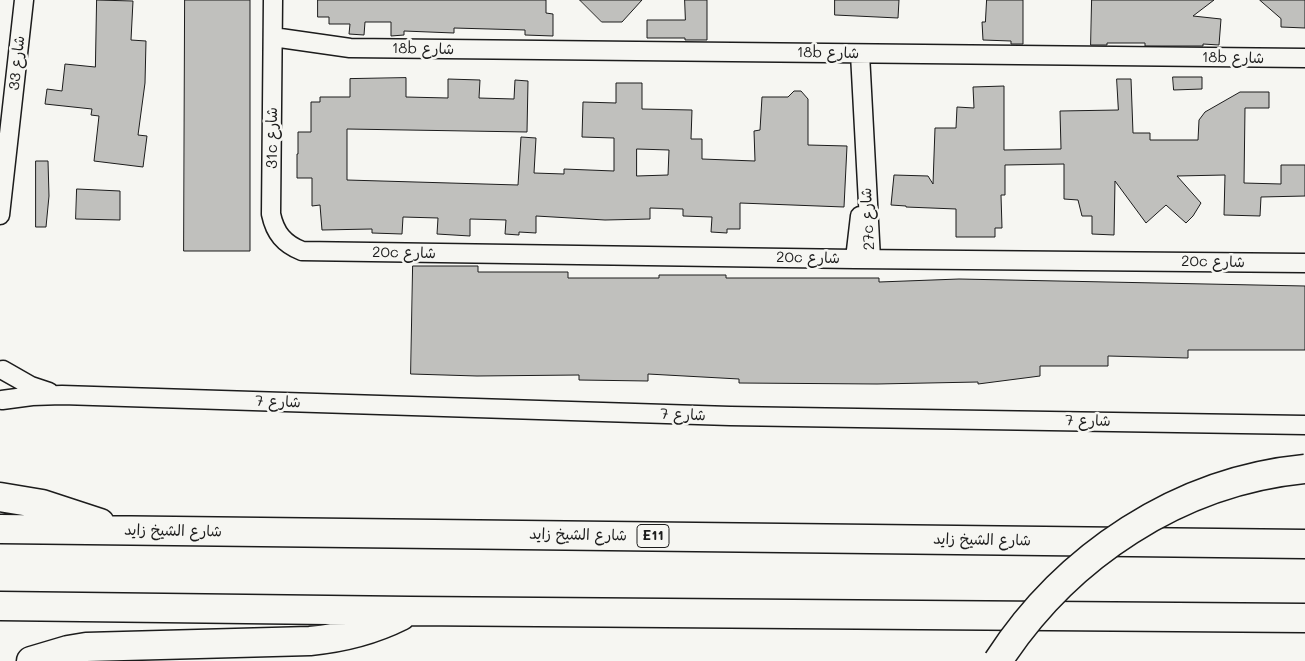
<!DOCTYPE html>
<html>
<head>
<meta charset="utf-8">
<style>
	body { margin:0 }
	canvas { display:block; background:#f6f6f2 }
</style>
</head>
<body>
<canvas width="1305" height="661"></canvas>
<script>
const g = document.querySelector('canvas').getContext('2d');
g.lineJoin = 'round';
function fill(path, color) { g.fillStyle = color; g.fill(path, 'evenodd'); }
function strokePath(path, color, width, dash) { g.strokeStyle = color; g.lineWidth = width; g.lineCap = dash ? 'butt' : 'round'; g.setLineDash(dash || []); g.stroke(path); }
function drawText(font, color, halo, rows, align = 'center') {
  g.font = font + ' Mali,"Playpen Sans Arabic",sans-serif'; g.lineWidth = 5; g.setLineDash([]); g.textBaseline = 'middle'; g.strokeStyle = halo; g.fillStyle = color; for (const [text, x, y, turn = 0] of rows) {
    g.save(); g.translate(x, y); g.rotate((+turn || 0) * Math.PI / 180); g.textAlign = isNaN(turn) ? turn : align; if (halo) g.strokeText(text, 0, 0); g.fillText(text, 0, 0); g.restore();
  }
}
const building = new Path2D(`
	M 97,0 L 133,1 L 131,40 L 146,41 L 145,83 L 138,135 L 147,136 L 143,167 L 94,161 L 99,116 L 91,115 L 92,109 L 45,104 L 47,89 L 62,91 L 65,64 L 95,67 Z
	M 185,0 L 250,0 L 250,251 L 184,251 Z
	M 318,0 L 546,0 L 546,13 L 553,14 L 553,36 L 525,35 L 525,30 L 454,28 L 454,33 L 404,31 L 404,35 L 391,36 L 391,22 L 365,22 L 364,35 L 349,34 L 350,24 L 329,24 L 329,17 L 318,17 Z
	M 580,0 L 642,0 L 622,22 L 602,22 Z
	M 685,0 L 707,0 L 707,40 L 685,40 L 685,38 L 647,38 L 647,20 L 685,20 Z
	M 835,0 L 899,0 L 898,18 L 835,15 Z
	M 987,0 L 1023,0 L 1023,44 L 1011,44 L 1011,41 L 983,40 L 982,22 L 985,22 Z
	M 1092,0 L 1214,0 L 1193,16 L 1221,19 L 1219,45 L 1203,44 L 1203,46 L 1145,46 L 1145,43 L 1107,43 L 1107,45 L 1091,45 Z
	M 1260,0 L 1305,0 L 1305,28 L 1281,27 L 1281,19 Z
	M 1173,77 L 1202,77 L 1202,89 L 1174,90 Z
	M 406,78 L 406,97 L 448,98 L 448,79 L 480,80 L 479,98 L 514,99 L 515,80 L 528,81 L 527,132 L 347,129 L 347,180 L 518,185 L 521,137 L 536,138 L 534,173 L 564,174 L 564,169 L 614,171 L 614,138 L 582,137 L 583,102 L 616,103 L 616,83 L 642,83 L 642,109 L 692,110 L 691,139 L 702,139 L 702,159 L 755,161 L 754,131 L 760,130 L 762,97 L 788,97 L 794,91 L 801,91 L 808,99 L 808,145 L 847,146 L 844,207 L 740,203 L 740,229 L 727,229 L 727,233 L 711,232 L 712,217 L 683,216 L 683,209 L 650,208 L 650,219 L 605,220 L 536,216 L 536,233 L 519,232 L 519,235 L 505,234 L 506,220 L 470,219 L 470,236 L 437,234 L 438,218 L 403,217 L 402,234 L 372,233 L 372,229 L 322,230 L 320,205 L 312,206 L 312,178 L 297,178 L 297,154 L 298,154 L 298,132 L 311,132 L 311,102 L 320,102 L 320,97 L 350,97 L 350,79 ZM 637,149 L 669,150 L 668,175 L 637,176 Z
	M 1117,79 L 1131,79 L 1133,133 L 1150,133 L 1150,140 L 1198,140 L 1199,120 L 1205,112 L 1240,92 L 1269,92 L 1269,108 L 1245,108 L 1244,183 L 1281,184 L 1281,165 L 1305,165 L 1305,196 L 1261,197 L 1260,216 L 1224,215 L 1225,175 L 1177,176 L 1201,203 L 1193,216 L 1186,223 L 1166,205 L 1146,223 L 1115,181 L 1114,235 L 1092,234 L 1092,216 L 1082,216 L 1078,200 L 1064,199 L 1064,164 L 1005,165 L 1005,195 L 1001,195 L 1002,228 L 995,228 L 995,237 L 956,237 L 956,209 L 906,207 L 906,206 L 891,205 L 894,175 L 928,176 L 933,184 L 935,128 L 956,128 L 957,107 L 974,108 L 973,87 L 1004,86 L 1004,150 L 1061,149 L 1060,111 L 1118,110 Z
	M 36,161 L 48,161 L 49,196 L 46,227 L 36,227 Z
	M 77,189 L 120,191 L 120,220 L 76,219 Z
	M 413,266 L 478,266 L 478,272 L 568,272 L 568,278 L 659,278 L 659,275 L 726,275 L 726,278 L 879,278 L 879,282 L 959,279 L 1305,286 L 1305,350 L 1188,350 L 1188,358 L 1108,356 L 1108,366 L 1040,366 L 1040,376 L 978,384 L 978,382 L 877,384 L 739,383 L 739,379 L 648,374 L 648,381 L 579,380 L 579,375 L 477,376 L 411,374 Z`);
fill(building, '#c0c0bd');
strokePath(building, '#1c1c1c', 1);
const minor = new Path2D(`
	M 273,0 L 271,214 C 275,233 284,244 302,251 L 855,259 L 1305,263
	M 273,37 L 350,48 L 1305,58
	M 860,54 L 871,259
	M 0,215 L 24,0
	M 855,259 L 860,216
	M 3,370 L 31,386 L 49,392
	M 2,400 L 32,396 L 62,395 L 730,416 L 1305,425`);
const motorway = new Path2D(`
	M 0,497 L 42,504 L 100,523
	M 0,529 L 1305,544
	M 0,606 L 410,611 L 1305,618
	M 31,661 L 68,650 L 86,647 L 310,641 C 342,638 371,631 401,616`);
strokePath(minor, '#1c1c1c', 21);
strokePath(motorway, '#1c1c1c', 31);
strokePath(minor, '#f6f6f2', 18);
strokePath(motorway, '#f6f6f2', 28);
const motorwayBridge = new Path2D(`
	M 998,661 C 1066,556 1179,481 1305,469`);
strokePath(motorwayBridge, '#1c1c1c', 31, []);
strokePath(motorwayBridge, '#f6f6f2', 28);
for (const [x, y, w] of [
	[653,536,32]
]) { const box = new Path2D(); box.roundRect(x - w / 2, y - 11.5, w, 23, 4); g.fillStyle = '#f6f6f2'; g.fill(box); strokePath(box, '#1c1c1c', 1); }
drawText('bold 14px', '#1c1c1c', null, [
	["E11",653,536]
]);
drawText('15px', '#1c1c1c', '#f6f6f2', [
	["18b شارع",423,49,1],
	["18b شارع",828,53,1],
	["18b شارع",1233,58,1],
	["شارع 33",17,63,-84],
	["31c شارع",272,138,-90],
	["27c شارع",868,219,-93],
	["20c شارع",404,253,1],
	["20c شارع",808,258,1],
	["20c شارع",1213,262,1],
	["شارع 7",278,402,2],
	["شارع 7",683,415,2],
	["شارع 7",1088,421,1],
	["شارع الشيخ زايد",173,531,1],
	["شارع الشيخ زايد",578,535,1],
	["شارع الشيخ زايد",982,540,1]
]);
</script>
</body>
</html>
